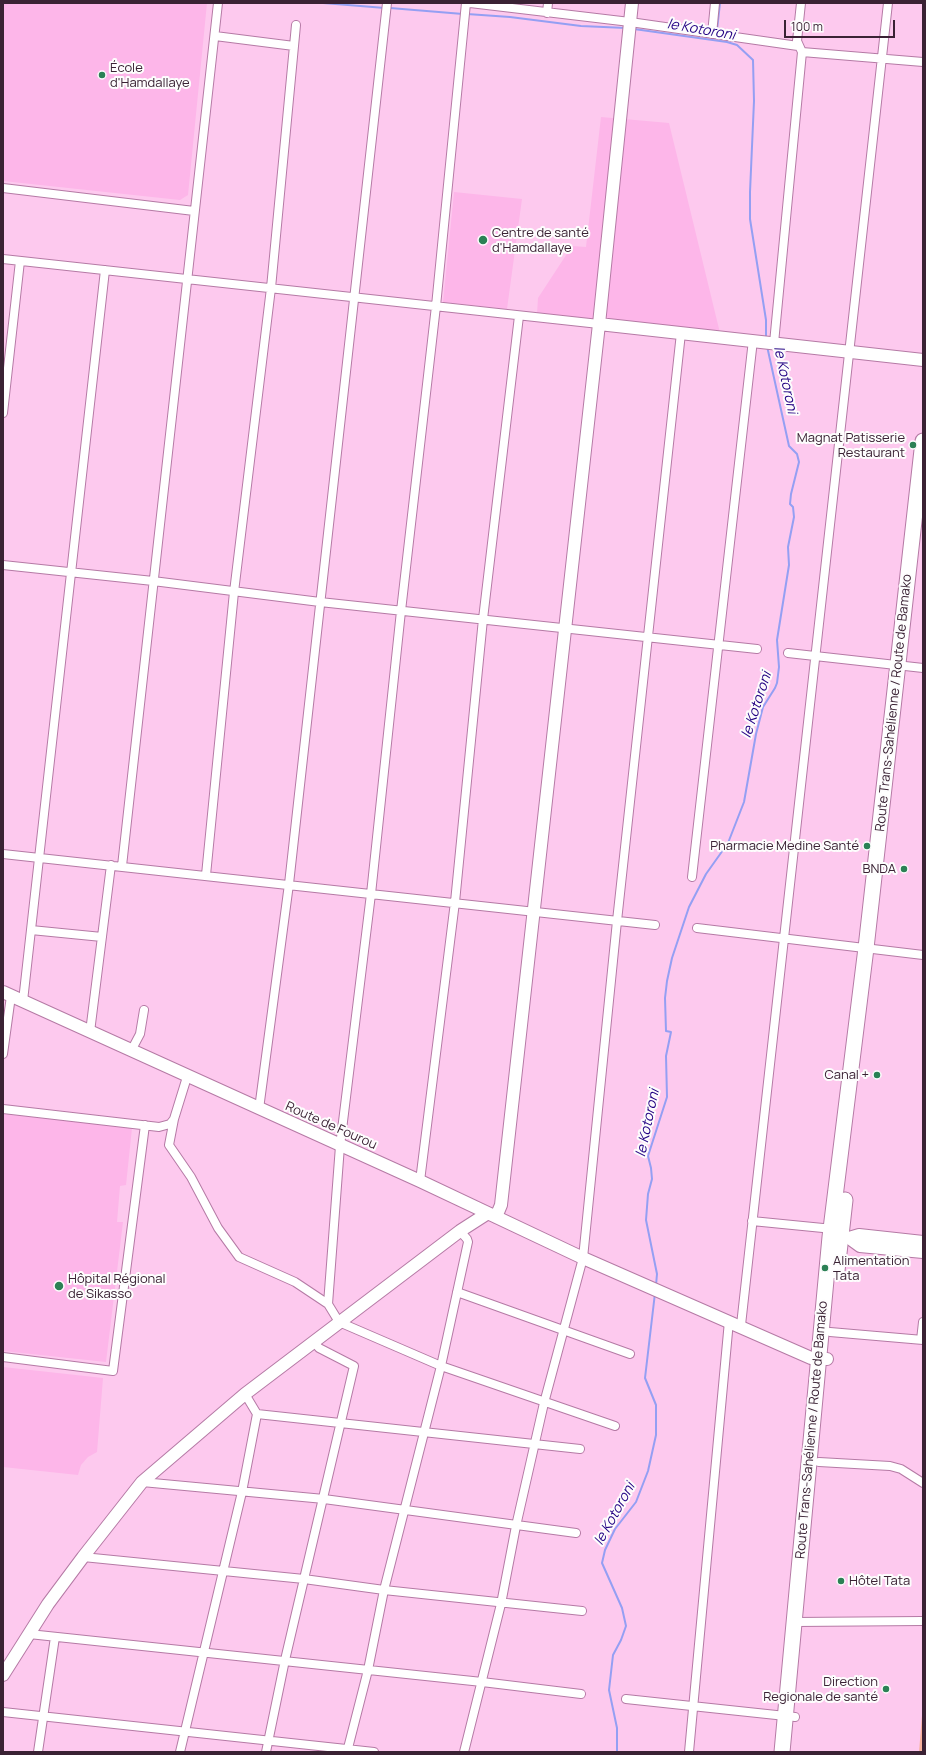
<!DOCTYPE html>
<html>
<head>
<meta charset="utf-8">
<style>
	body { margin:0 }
	#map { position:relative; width:926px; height:1755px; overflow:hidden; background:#fdc9ee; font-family:Manrope,sans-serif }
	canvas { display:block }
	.frame { position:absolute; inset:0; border:4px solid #3a2234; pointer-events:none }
	.scale { position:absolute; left:784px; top:20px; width:111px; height:18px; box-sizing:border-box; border:2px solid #3a2234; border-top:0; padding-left:5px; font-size:12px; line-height:14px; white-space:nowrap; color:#3a2234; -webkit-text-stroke:3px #fdfdfd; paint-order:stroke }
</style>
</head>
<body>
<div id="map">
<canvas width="926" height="1755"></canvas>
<div class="frame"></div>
<div class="scale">100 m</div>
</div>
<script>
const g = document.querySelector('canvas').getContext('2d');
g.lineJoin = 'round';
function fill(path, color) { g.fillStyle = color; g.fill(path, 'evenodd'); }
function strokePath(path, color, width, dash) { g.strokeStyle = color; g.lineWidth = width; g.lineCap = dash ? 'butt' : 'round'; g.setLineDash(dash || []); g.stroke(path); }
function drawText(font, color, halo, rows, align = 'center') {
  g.font = font + ' Manrope,sans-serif'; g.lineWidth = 4; g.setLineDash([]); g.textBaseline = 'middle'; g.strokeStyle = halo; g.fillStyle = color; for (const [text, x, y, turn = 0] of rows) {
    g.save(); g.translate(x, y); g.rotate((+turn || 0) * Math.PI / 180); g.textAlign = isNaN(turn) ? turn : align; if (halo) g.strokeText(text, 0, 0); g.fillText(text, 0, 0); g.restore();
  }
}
fill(new Path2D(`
	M 3,3 L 207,3 L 188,195 L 180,200 L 3,181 Z
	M 601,117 L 669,123 L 720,333 L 537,314 L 538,298 L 572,246 L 586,247 Z
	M 454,192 L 522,199 L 507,309 L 443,302 Z
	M 3,1114 L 132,1128 L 126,1185 L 120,1186 L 117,1222 L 123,1222 L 106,1362 L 3,1351 Z
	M 3,1367 L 103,1378 L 97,1452 L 88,1457 L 81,1465 L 78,1475 L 3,1467 Z`), '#fdb6e9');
fill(new Path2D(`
	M 923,1703 L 923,1752 L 919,1752 Z`), '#f7b19d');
strokePath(new Path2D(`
	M 323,3 L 385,8
	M 390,8 L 463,14
	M 467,14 L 510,17 L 581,26 L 626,28
	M 634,29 L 727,42 L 737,45 L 753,60 L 754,101 L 750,192 L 750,219 L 766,320 L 766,338
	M 717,30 L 720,3
	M 656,1285 L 657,1274 L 646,1220 L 648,1194 L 652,1179 L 651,1168 L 648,1156 L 667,1097 L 666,1056 L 671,1032 L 666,1031 L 665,998 L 667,981 L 672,958 L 689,907 L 706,874 L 728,843 L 744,802 L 756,734 L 763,707 L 775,688 L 777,683 L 779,667 L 777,640 L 789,565 L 788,547 L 794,517 L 793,507 L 790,504 L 791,494 L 799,462 L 797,454 L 789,446 L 767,346
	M 617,1752 L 617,1728 L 609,1690 L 613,1655 L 621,1640 L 626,1626 L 622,1608 L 602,1563 L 605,1550 L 615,1529 L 636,1502 L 648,1471 L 656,1435 L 656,1405 L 645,1378 L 655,1293`), '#949ff3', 2);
const street = new Path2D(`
	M 466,3 L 436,306 L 401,611 L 371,894 L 340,1146 L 328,1304 L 339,1322 L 441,1366 L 615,1426
	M 470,3 L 630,22 L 798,46
	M 547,13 L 548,3
	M 712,34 L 715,3
	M 215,36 L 294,46
	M 802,52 L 923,62
	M 3,188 L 194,211
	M 3,259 L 599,324
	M 774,343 L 802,52 L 797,41 L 801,3
	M 3,413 L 20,261
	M 3,565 L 153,581 L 320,602 L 757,649
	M 788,653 L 923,668
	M 3,854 L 655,925
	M 122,866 L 218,3
	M 206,875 L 234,592 L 271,288 L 296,25
	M 692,877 L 753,340
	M 697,928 L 923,955
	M 31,930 L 102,937
	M 23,1001 L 105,270
	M 90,1032 L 111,865
	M 131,1051 L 140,1034 L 144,1010
	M 3,1054 L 11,996
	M 3,1109 L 159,1127 L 170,1124 L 174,1119 L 187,1077
	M 259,1109 L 289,884 L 387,3
	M 174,1119 L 169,1145 L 191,1177 L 218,1228 L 239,1257 L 295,1282 L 328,1304
	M 420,1181 L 455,902 L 483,619 L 519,316
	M 752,1221 L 833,1229
	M 457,1292 L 630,1354
	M 741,1325 L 888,3
	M 830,1332 L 923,1340
	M 921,1340 L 923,1322
	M 3,1357 L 113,1371 L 145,1125
	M 257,1414 L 580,1449
	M 819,1462 L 890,1466 L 901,1469 L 923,1483
	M 142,1482 L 324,1499 L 576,1533
	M 83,1557 L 304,1579 L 384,1590 L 582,1611
	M 795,1622 L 923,1621
	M 29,1634 L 482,1682 L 581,1694
	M 626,1699 L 795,1717
	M 3,1712 L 374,1752
	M 38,1752 L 55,1637
	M 180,1752 L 242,1492 L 257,1414 L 245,1394
	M 266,1752 L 285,1660 L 354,1366 L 319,1348 L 313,1341
	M 347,1752 L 368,1670 L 384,1590 L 441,1366 L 468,1242 L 467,1239 L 460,1231
	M 464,1752 L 501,1604 L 516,1526 L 544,1403 L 583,1258 L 617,921 L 681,333
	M 689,1752 L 729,1321`);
const secondary = new Path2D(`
	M 599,324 L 923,360
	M 3,992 L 420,1181 L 583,1258 L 811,1358 L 827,1359
	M 496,1217 L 501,1205 L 599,324 L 632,3
	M 833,1237 L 849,1238 L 859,1235 L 923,1242
	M 849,1238 L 860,1246 L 923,1252
	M 3,1675 L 48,1604 L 83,1557 L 142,1482 L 245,1394 L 460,1231 L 488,1213`);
const highway = new Path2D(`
	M 837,1271 L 845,1200
	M 782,1752 L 830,1237 L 866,948 L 923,441`);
strokePath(street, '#b57aa5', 10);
strokePath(secondary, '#b57aa5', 14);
strokePath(highway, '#b57aa5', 17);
strokePath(street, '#fff', 8);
strokePath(secondary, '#fff', 12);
strokePath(highway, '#fff', 15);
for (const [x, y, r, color] of [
	[102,75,4,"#2b8155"],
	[483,240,5,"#2b8155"],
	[913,445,4,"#2b8155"],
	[867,846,4,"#2b8155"],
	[904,869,4,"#2b8155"],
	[877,1075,4,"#2b8155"],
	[825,1268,4,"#2b8155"],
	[59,1286,5,"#2b8155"],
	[841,1581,4,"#2b8155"],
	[886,1689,4,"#2b8155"]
]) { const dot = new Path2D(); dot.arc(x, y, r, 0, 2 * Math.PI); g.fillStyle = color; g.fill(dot); strokePath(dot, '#fdfdfd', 1.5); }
drawText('13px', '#3a2234', '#fdfdfd', [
	["École",110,68],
	["d'Hamdallaye",110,83],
	["Centre de santé",492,233],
	["d'Hamdallaye",492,248],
	["Magnat Patisserie",905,438,"right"],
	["Restaurant",905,453,"right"],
	["Pharmacie Medine Santé",859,846,"right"],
	["BNDA",896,869,"right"],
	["Canal +",869,1075,"right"],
	["Alimentation",833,1261],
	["Tata",833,1276],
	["Hôpital Régional",68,1279],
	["de Sikasso",68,1294],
	["Hôtel Tata",849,1581],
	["Direction",878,1682,"right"],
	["Regionale de santé",878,1697,"right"]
], 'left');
drawText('13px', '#3a2234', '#fdfdfd', [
	["Route Trans-Sahélienne / Route de Bamako",894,703,-84],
	["Route de Fourou",331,1126,24],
	["Route Trans-Sahélienne / Route de Bamako",812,1430,-85]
]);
drawText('italic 14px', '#220083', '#fdfdfd', [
	["le Kotoroni",701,30,10],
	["le Kotoroni",785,380,78],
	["le Kotoroni",757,705,-72],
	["le Kotoroni",648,1123,-78],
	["le Kotoroni",615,1514,-61]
]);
</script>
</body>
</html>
